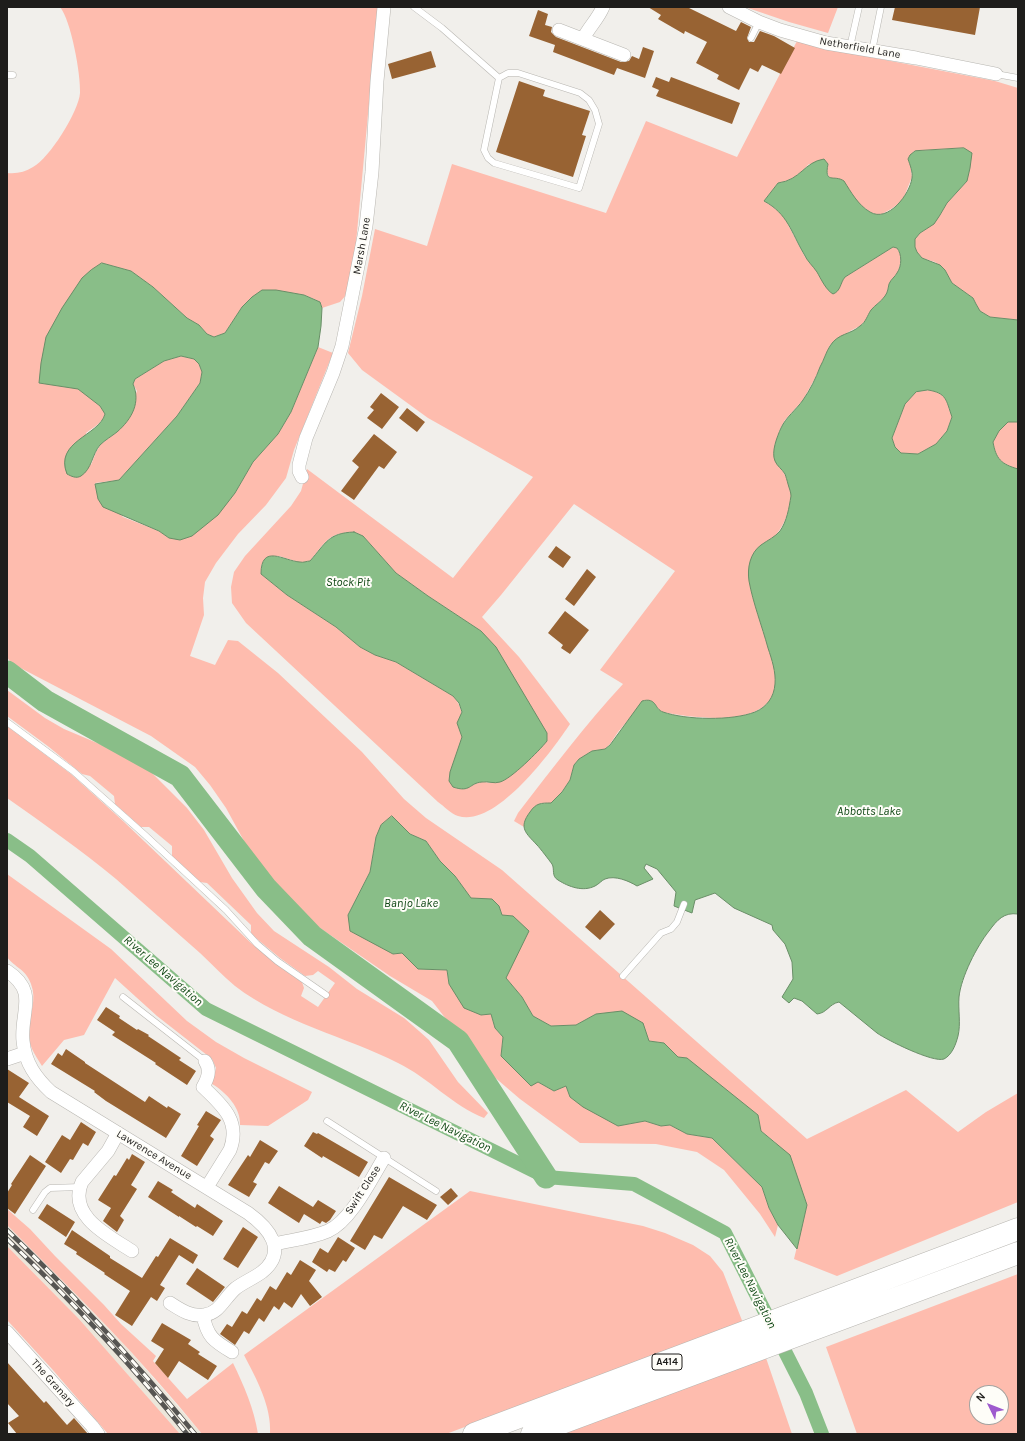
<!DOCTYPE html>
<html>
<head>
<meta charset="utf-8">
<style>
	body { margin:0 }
	#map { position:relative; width:1025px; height:1441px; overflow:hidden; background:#f1efeb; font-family:Karla,sans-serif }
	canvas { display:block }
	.frame { position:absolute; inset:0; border:8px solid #1e1d1b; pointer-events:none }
	.north { position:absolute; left:969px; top:1385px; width:40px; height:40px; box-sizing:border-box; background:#fefdf8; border:1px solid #a4a3a0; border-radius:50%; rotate:313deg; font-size:11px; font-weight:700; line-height:16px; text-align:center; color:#1e1d1b }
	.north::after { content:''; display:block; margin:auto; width:14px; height:18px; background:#9e5ace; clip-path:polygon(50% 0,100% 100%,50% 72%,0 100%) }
</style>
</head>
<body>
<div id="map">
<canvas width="1025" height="1441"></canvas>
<div class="frame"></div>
<div class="north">N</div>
</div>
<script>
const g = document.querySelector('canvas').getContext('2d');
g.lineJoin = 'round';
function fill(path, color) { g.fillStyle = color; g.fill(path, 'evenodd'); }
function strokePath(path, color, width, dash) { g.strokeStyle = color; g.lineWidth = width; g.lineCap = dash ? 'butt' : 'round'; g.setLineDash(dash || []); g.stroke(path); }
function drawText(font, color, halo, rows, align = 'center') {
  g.font = font + ' Karla,sans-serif'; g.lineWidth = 4; g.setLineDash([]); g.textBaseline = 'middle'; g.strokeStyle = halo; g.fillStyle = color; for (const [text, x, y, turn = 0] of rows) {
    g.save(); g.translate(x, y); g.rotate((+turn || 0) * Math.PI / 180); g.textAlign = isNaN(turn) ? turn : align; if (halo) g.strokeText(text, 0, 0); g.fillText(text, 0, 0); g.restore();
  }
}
fill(new Path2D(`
	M 7,1225 L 73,1291 L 130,1351 L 202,1434 L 180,1434 L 79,1319 L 7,1246 Z`), '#ebe6da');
fill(new Path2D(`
	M 60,7 L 378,7 L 356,243 L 347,294 L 340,302 L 322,308 L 320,302 L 314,299 L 304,295 L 290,293 L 242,307 L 225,333 L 214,337 L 207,334 L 199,325 L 187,318 L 153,287 L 131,271 L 102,263 L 39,383 L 78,388 L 100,406 L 105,414 C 102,423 94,427 86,433 L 91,465 L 96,452 L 101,444 L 117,432 L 137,391 L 133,384 L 135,379 L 164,361 L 181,356 L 194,359 L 199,364 L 202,372 L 200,383 L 177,416 L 119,480 L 95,483 L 123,517 L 159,531 L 169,538 L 235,493 L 253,462 L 278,434 L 291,412 L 318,347 L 333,353 L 294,450 L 286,478 L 266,505 L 238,534 L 216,563 L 205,582 L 203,598 L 204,615 L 190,656 L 215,665 L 228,640 L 238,641 L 278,673 L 362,752 L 404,799 L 426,818 L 502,870 L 807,1139 L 906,1090 L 958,1132 L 986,1112 L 1018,1093 L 1018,1202 L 837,1276 L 794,1259 L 807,1205 L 775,1142 L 761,1131 L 758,1115 L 678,1057 L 664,1043 L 649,1041 L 642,1023 L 596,1014 L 576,1025 L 551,1026 L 533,1016 L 522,997 L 506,978 L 502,916 L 499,906 L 492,899 L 471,899 L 455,876 L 440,861 L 426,841 L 410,834 L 392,816 L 376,837 L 370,872 L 348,915 L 393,954 L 402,953 L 418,969 L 447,970 L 449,984 L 481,1015 L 491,1014 L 495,1028 L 503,1037 L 501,1056 L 538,1082 L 554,1091 L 566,1086 L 570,1097 L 618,1126 L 645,1121 L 661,1126 L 670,1125 L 687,1134 L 712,1138 L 762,1187 L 769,1208 L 778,1225 L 775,1237 L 760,1214 L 724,1170 L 697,1152 L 656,1144 L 580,1143 L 520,1099 L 485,1069 L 432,1001 L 390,976 L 304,917 L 283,900 L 262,874 L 226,808 L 210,785 L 195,767 L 151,736 L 11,663 L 7,657 L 7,173 C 17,174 25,172 33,167 C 49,159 79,111 80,93 C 81,75 71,20 60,7 Z
	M 745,7 L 838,7 L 828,33 L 789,22 Z
	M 797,41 L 823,48 L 995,81 L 1018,88 L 1018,320 L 990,317 L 980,311 L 976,304 L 973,298 L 952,283 L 945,270 L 935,262 L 922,258 L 917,252 L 915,247 L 915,239 L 920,233 L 926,229 L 940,215 L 947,203 L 967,181 L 964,148 L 915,151 L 913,152 L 911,170 L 912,177 L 904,197 L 901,202 L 891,209 L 882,214 L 877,215 L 870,212 L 858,203 L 851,193 L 837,179 L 830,178 C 826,173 827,169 828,164 L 809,164 C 800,174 792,181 778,183 L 764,201 L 773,207 L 783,215 L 805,257 L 815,268 L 830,292 L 845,277 L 893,247 L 897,248 L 901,255 L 900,265 L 898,272 L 889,284 L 886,296 L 874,307 L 870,312 L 867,319 L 860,326 L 850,331 L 830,345 L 820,369 L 803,400 L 785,420 L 780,429 L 776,462 C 783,470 790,482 791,493 C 793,506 783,528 774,537 C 770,540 765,542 761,545 C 759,555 751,584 752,593 C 753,600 756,607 758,613 C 763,631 770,648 774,666 C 789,732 700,719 662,712 L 659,710 L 654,703 L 645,700 L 618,732 L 610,744 L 605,749 L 592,751 L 579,759 L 574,765 L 570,780 L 556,800 L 551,803 L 541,803 L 525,822 L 524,827 L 514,821 L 518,813 C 552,769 585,725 623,684 L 600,670 L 675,571 L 574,504 L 501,595 L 482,617 L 519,657 L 570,724 C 552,751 496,828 458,816 C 451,814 444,806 438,802 L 246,623 L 232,603 L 231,587 L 234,572 L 245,556 L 291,506 L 301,491 L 307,469 L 453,578 L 533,477 L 428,418 L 362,370 L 348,353 L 362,296 L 375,229 L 427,246 L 452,164 L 606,213 L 646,121 L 737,157 ZM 354,532 L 363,536 L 396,573 L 428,596 L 481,631 L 493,783 C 489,783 484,781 480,782 C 468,786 467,792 453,787 L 458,751 L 463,737 L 460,732 C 462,716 464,709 453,696 L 396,662 L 375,655 L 360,647 L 336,627 L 287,595 L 261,574 L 261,566 L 265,559 L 279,556 L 301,563 L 310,561 C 326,542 327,533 354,532 Z
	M 928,390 C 947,393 946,400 952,417 L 947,431 L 936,444 L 918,454 L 901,453 L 895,447 L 892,438 L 905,404 L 916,392 Z
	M 1008,421 L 1018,422 L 1018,469 C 1001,464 996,459 993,442 L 999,431 Z
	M 7,690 L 45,718 L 64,729 L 121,753 L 134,760 L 151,772 L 187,808 L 204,830 L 232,878 L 257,913 L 274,931 L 329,967 L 357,989 L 404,1018 L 419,1031 L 429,1040 L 458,1082 L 488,1113 L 484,1118 C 453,1106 429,1078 398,1063 C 345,1036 283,1023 235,986 C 223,976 212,964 200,953 C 172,928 144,904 116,879 C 81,850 44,824 7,798 L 7,726 L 71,774 L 123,821 L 251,943 L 286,971 L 302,982 L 304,988 L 301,996 L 318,1007 L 335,983 L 318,971 L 313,975 L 305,976 L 280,958 L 251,934 L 251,925 L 207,883 L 200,882 L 172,856 L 172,846 L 149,827 L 141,827 L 115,804 L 114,796 L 90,776 L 82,774 L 49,747 L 7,716 Z
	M 7,874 L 111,949 L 187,1021 L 216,1042 L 244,1058 L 312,1092 L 308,1100 L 268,1126 L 240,1125 C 241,1108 226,1092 212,1084 L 216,1068 L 212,1059 L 157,1016 L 115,978 L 84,1035 L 64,1040 L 42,1066 C 35,1055 27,1043 28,1029 C 30,1014 37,999 31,984 C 26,969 15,968 7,957 Z
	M 470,1191 L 643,1226 L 665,1233 L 693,1245 L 710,1256 L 723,1272 L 743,1323 L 446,1434 L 270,1434 C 272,1407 256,1378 244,1355 Z
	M 7,1209 L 30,1229 L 55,1256 L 104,1305 L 121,1324 L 156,1356 L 153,1361 L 187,1399 L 233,1363 C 244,1386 254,1408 258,1434 L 202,1434 C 142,1359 74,1292 7,1225 Z
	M 7,1246 L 79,1319 L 180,1434 L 108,1434 L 52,1369 L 7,1320 Z
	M 1018,1274 L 1018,1434 L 857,1434 L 826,1347 ZM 977,1393 L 1001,1393 L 1001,1417 L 977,1417 Z
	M 765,1355 L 792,1434 L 555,1434 Z`), '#febcae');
const water = new Path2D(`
	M 964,148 L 972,153 L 970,168 L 967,181 L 947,203 L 940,215 L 934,224 L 920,233 L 915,239 L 915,247 L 917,252 L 922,258 L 940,265 L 945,270 L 952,283 L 973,298 L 976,304 L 980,311 L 990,317 L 1018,320 L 1018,422 L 1008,422 L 999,431 L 993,442 C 996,459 1001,464 1018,469 L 1018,914 C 1004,912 997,920 989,931 C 977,946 961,977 959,997 C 958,1010 961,1024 958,1036 C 956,1044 952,1055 944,1059 C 933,1063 887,1040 877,1033 C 864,1023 852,1012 839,1002 C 829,1004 827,1013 817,1014 L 802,1001 L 794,998 L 789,1003 L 782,997 L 793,979 L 792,962 L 785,944 L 773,930 L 772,925 L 734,908 L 715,893 L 695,900 L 692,913 L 674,906 L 676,892 L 657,869 L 646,864 L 644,868 L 653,879 L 637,886 C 629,881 615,875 605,879 C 602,880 599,884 595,886 C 583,892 569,887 558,880 C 551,876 555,869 552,864 C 549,860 540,848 537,845 C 526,833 518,828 530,812 C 536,803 541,803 551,803 L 562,792 L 570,780 L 574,765 L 579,759 L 592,751 L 605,749 L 610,745 L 642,701 C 657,697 654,709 663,712 C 686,720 732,721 755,712 C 767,707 774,697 775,684 C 776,672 772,660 768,648 C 762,626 753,603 749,581 C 747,568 750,553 761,545 C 768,540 775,537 780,531 C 787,521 789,508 791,496 C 791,492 789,488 788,484 C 787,480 786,477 785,474 C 782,469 777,466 775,461 C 771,452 777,437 781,428 C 786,417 796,410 803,400 C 810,390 816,378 820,367 C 824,360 826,352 830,346 C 838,333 850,335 860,326 C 866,322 867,316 871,310 C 875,305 881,302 885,296 C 888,292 888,288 889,284 C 891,279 895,277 897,273 C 902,266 902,254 897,248 L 893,247 L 845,277 C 840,283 841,291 833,294 C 826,290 821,279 817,272 C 813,266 807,261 804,254 C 791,232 788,214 764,201 L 778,183 C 801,180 804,162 824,159 L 828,164 C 824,185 834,174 844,181 C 851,192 858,205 870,212 C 888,223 910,194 912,178 C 913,172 910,165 908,159 L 910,155 L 915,151 ZM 928,390 C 947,393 946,400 952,417 L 947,431 L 936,444 L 918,454 L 901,453 L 895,447 L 892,438 L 905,404 L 916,392 Z
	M 102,263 L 131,271 L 153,287 L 187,318 L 199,325 L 207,334 L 214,337 L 225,333 L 242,307 L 252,297 L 262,290 L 276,290 L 304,295 L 320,302 L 322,308 L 321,326 L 318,347 L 291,412 L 278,434 L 253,462 L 235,493 L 218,515 L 192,536 L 180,540 L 169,538 L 159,531 L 103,507 L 98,499 L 95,484 L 119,480 L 177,416 L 200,383 L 202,372 L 199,364 L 194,359 L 181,356 L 164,361 L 135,379 L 133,384 C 141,402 132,419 117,432 C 112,436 105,440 100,445 C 92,454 92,469 81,476 C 76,479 71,476 67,474 C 54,441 99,436 105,414 L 100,406 L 78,389 L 39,383 L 41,363 L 46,337 L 62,308 L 82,278 L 91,270 Z
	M 354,532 L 363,536 L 396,573 L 428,596 L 481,631 L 496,647 L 547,733 L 547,741 C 539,751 511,779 500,782 C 494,784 488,781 482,782 C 469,783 471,793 453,787 L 449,781 L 450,772 L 462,737 L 457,723 L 462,712 L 459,703 L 453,696 L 396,662 L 375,655 L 360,647 L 336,627 L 287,595 L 261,574 C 261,543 284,561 300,562 C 303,563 307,561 310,561 C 326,543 328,533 354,532 Z
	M 392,816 L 410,834 L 426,841 L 440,861 L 455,876 L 471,898 L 492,899 L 499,906 L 502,915 L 513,916 L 529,931 L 506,978 L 522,997 L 533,1016 L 551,1026 L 576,1025 L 596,1014 L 622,1011 L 643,1023 L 649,1041 L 664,1043 L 678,1057 L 687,1058 L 758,1115 L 761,1131 L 790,1155 L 807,1205 L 797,1249 L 778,1225 L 769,1208 L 762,1187 L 712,1138 L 687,1134 L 670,1125 L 661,1126 L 645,1121 L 618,1126 L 583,1107 L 570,1097 L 566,1086 L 554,1091 L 538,1082 L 531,1086 L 501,1056 L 503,1037 L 495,1028 L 491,1014 L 481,1015 L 464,1008 L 449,984 L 447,970 L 418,969 L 402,953 L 393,954 L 350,931 L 348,915 L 370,872 L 376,837 L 381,825 Z`);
fill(water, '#89be88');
strokePath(water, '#698e67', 1);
strokePath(new Path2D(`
	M 7,840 L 30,856 L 206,1009 L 546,1177 L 634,1184 L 725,1233 L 806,1393 L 822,1434`), '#89be88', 14);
strokePath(new Path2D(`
	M 7,672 L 45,701 L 180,776 L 266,888 L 312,936 L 458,1041 L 546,1177`), '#89be88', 23);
fill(new Path2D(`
	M 648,7 L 687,7 L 736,31 L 741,22 L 751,27 L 747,38 L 749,42 L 754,42 L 760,31 L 774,36 L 795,48 L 781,74 L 762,65 L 758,72 L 750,68 L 739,90 L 717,79 L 719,75 L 696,63 L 707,42 L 685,31 L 684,34 L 658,19 L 661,15 Z
	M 895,7 L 980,7 L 975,35 L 892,20 Z
	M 538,10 L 548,14 L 545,25 L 552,27 L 551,32 L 556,37 L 621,62 L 629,61 L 632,56 L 639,59 L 643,47 L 654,51 L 645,78 L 617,68 L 614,75 L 553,52 L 555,45 L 529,36 Z
	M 431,51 L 436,67 L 392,79 L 388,64 Z
	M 656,77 L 669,82 L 671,77 L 740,103 L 732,124 L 656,96 L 659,90 L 652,87 Z
	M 519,81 L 545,90 L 543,96 L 590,111 L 582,135 L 586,136 L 573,177 L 496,152 Z
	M 381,393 L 399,407 L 382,429 L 367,418 L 374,410 L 370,407 Z
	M 407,408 L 425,422 L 417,432 L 399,418 Z
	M 374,434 L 397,452 L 384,469 L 379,466 L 354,500 L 341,491 L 359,467 L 352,461 Z
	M 556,546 L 571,557 L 563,568 L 548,557 Z
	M 587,569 L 596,577 L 574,606 L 565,599 Z
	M 565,611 L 589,630 L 570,654 L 561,648 L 563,645 L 548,633 Z
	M 600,910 L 615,924 L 600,940 L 585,927 Z
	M 106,1007 L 120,1016 L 119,1018 L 137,1030 L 138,1029 L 149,1035 L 148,1036 L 181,1058 L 179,1060 L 196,1071 L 187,1085 L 155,1064 L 156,1063 L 112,1035 L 115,1032 L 97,1020 Z
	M 66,1049 L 85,1062 L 85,1063 L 145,1102 L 149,1096 L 167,1108 L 168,1106 L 181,1114 L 166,1138 L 106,1101 L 94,1092 L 95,1091 L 51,1064 L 58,1053 L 62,1056 Z
	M 7,1069 L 29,1083 L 19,1097 L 49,1116 L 37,1136 L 23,1127 L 30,1116 L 7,1102 Z
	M 206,1111 L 221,1120 L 210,1136 L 214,1139 L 197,1166 L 181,1156 L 199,1126 L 197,1125 Z
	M 81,1122 L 96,1132 L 88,1146 L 83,1143 L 73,1160 L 70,1159 L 61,1173 L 45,1162 L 62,1135 L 70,1140 Z
	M 313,1132 L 317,1134 L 318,1133 L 368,1162 L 359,1177 L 323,1156 L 322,1158 L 304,1146 Z
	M 260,1140 L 278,1151 L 269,1164 L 265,1162 L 253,1182 L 257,1184 L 249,1197 L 228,1185 L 248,1155 L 250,1157 Z
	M 132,1154 L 145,1162 L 131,1185 L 137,1189 L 120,1216 L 124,1220 L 117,1232 L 103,1221 L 111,1208 L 98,1200 L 114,1175 L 116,1176 L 127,1158 L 129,1160 Z
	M 30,1155 L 46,1166 L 15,1214 L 7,1208 L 7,1193 L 12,1185 L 11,1184 Z
	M 389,1177 L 437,1205 L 427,1220 L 403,1206 L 382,1239 L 374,1235 L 365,1250 L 350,1241 Z
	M 158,1181 L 173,1190 L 171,1192 L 195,1208 L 197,1204 L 223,1221 L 213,1236 L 197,1226 L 196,1227 L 179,1216 L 179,1217 L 148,1197 Z
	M 279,1186 L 313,1207 L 318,1200 L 336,1211 L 330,1220 L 326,1223 L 322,1221 L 320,1224 L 304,1214 L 299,1223 L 268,1203 Z
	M 451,1188 L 458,1196 L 448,1205 L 440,1197 Z
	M 47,1204 L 75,1222 L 66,1237 L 38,1218 Z
	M 243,1227 L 258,1237 L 238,1268 L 223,1259 Z
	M 72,1230 L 110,1256 L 110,1258 L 142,1278 L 156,1256 L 158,1257 L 170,1238 L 198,1255 L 193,1264 L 179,1255 L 160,1285 L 165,1288 L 157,1301 L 151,1297 L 132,1326 L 115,1315 L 130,1291 L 104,1274 L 105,1273 L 76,1254 L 77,1252 L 64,1244 Z
	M 338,1237 L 355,1248 L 346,1262 L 343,1260 L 335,1272 L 329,1269 L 327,1272 L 312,1262 L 320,1248 L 328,1253 Z
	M 300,1260 L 316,1270 L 309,1281 L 322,1297 L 310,1306 L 301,1294 L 292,1308 L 284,1302 L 279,1310 L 274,1306 L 264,1322 L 259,1318 L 249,1334 L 244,1331 L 235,1345 L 220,1334 L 227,1324 L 232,1327 L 242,1311 L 247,1314 L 257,1298 L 261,1301 L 270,1286 L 276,1290 L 287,1272 L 291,1275 Z
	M 197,1268 L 225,1287 L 213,1302 L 186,1284 Z
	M 162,1323 L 191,1340 L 188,1344 L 200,1352 L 198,1354 L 217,1366 L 208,1380 L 179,1361 L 168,1378 L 155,1363 L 164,1349 L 151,1341 Z
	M 7,1362 L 44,1403 L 46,1401 L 67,1425 L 74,1418 L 88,1434 L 17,1434 L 8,1423 L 19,1416 L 7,1403 Z`), '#986333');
const lane = new Path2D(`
	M 414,7 L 442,28 L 499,78
	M 751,38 L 759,22
	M 850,47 L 859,7
	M 872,51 L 881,7
	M 508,73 L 518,73 L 580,93 L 589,100 L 595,110 L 599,124 L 579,188 L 494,163 L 488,158 L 484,150 L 499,78 Z
	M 996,74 L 1018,78
	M 7,75 L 13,75
	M 7,722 L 73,771 L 145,835 L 226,910 L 257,944 L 277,961 L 326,995
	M 623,976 L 661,933 L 671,929 L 677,922 L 684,904
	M 123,997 L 205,1061
	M 327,1121 L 436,1191
	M 33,1210 L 45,1192 L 50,1188 L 80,1187`);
const street = new Path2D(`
	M 729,7 L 759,22 L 780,30 L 826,43 L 916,58 L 996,74
	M 559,30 L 624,55
	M 583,39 C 589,27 598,19 603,7
	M 302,477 L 299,471 L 299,465 L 306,438 L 333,373 L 342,346 L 366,226 L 372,172 L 377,81 L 384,7
	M 7,971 C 39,992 20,1012 23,1041 C 25,1063 36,1078 51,1092 L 248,1213 C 269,1228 288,1251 262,1272 C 254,1278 244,1282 236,1288 C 224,1298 220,1313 204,1315 C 191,1317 181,1310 170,1303
	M 7,1059 L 25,1053
	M 205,1061 C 211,1070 208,1078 203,1087 C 222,1105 241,1121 230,1150 L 207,1187
	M 118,1133 L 108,1151 L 82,1182 C 67,1216 109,1236 132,1251
	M 274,1244 C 291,1240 312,1238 328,1231 C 351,1221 371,1179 384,1158
	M 203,1315 C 207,1337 214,1341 232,1352
	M 7,1332 L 92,1426 L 98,1434`);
const highway = new Path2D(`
	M 474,1434 L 1018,1229
	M 532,1434 L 1018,1253`);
strokePath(lane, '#b8b6b1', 7);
strokePath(street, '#b8b6b1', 14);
strokePath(highway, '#b8b6b1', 23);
strokePath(lane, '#fff', 6);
strokePath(street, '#fff', 13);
strokePath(highway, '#fff', 22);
const rail = new Path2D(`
	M 7,1230 C 74,1294 136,1363 195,1434
	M 7,1239 C 71,1300 132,1365 187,1434`);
strokePath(rail, '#565552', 4.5);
strokePath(rail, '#fefdf8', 3, [9]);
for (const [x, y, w] of [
	[667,1362,30]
]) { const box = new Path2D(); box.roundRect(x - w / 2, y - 8, w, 16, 3); g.fillStyle = '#fefdf8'; g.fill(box); strokePath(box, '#1e1d1b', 1); }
drawText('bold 10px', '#1e1d1b', null, [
	["A414",667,1362]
]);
drawText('11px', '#1e1d1b', '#fefdf8', [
	["Netherfield Lane",860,48,10],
	["Marsh Lane",362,246,-80],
	["Lawrence Avenue",154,1155,31],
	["Swift Close",363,1190,-57],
	["The Granary",53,1383,48]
]);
drawText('italic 12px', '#0f4714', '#fefdf8', [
	["Stock Pit",348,583],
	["Abbotts Lake",869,812],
	["Banjo Lake",411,904],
	["River Lee Navigation",163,971,41],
	["River Lee Navigation",445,1127,26],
	["River Lee Navigation",750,1283,63]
]);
</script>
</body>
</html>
